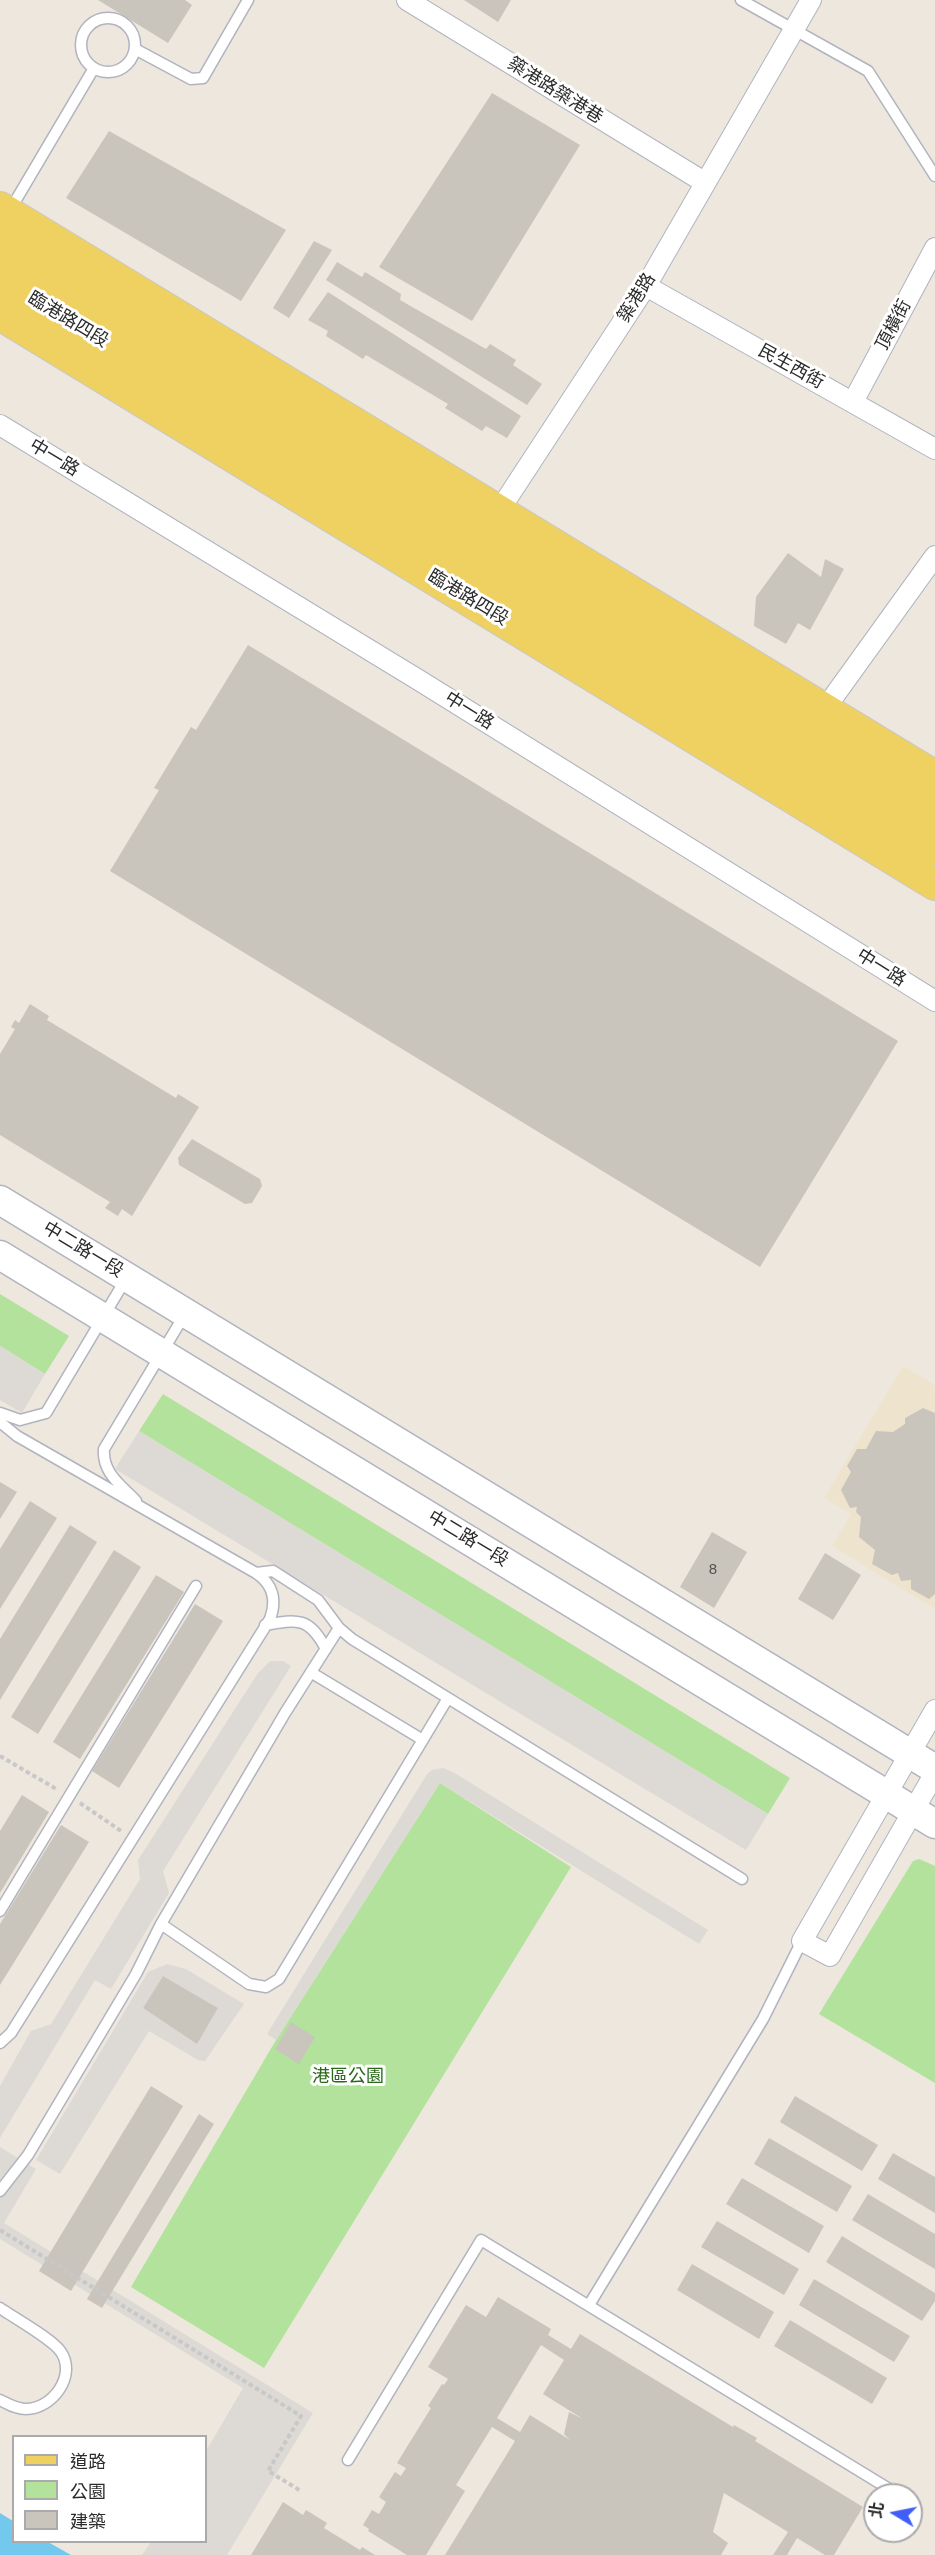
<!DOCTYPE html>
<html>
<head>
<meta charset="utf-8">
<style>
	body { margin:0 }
	#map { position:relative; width:935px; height:2555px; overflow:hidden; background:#ede7de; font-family:Helvetica,"Noto Sans TC",sans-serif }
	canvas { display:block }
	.legend { position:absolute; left:12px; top:2435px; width:195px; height:108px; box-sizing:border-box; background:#fff; border:2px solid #aaa; margin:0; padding:8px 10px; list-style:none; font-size:18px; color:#2b2b2b }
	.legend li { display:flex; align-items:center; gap:12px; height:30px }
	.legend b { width:30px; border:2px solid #aaa }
	.north { position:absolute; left:863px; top:2483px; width:60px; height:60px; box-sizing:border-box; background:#fff; border:2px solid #aaa; border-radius:50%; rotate:280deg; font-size:16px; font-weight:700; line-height:24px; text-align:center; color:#2b2b2b }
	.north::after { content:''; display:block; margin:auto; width:21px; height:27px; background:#415ef7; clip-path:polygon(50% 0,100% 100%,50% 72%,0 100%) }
</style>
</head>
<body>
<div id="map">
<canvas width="935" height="2555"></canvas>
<ul class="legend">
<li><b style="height:8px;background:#efd161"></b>道路</li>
<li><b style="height:16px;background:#b2e29b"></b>公園</li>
<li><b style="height:16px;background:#c9c5bc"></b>建築</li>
</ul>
<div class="north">北</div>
</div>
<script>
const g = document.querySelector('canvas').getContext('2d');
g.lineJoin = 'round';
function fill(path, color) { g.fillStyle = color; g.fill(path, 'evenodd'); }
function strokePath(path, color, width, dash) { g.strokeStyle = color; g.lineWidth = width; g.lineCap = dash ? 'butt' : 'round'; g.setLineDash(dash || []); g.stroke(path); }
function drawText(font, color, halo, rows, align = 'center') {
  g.font = font + ' Helvetica,"Noto Sans TC",sans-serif'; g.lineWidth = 6; g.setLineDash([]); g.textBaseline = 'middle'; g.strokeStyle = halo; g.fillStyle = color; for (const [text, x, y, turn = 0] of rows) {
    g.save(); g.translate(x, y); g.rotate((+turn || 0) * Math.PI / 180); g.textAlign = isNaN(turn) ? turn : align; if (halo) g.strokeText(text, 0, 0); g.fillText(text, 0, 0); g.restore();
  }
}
fill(new Path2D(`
	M 903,1366 L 935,1385 L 935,1609 L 832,1546 L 851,1514 L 824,1498 Z`), '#eee4ce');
fill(new Path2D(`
	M 0,1294 L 69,1336 L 45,1374 L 0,1346 Z
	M 163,1394 L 790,1778 L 768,1814 L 139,1431 Z
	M 440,1783 L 571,1867 L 264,2368 L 131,2287 L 276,2040 Z
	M 919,1859 L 935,1866 L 935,2083 L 819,2014 L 913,1861 Z`), '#b2e29b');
fill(new Path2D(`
	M 0,1346 L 45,1374 L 22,1413 L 0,1400 Z
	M 139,1431 L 768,1814 L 746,1850 L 115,1469 Z
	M 270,1661 L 283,1661 L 291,1666 L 163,1871 L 169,1893 L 111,1989 L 95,1980 L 0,2138 L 0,2086 L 31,2031 L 51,2024 L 140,1879 L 138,1860 L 258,1673 Z
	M 443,1768 L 453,1772 L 708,1930 L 699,1944 L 440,1783 L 276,2040 L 267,2034 L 427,1774 L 432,1770 Z
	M 167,1964 L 186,1969 L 244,2004 L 205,2061 L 198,2060 L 149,2031 L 60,2174 L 36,2160 L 148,1972 ZM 163,1976 L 218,2008 L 197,2043 L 143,2008 Z
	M 0,2147 L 36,2169 L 4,2223 L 313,2413 L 227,2555 L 142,2555 L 151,2542 L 206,2542 L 206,2451 L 243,2388 L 0,2239 Z`), '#dddad5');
fill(new Path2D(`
	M 0,2513 L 13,2521 L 14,2542 L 48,2542 L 71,2555 L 0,2555 Z`), '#73c9ed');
fill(new Path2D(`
	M 98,0 L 185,0 L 192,5 L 168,43 Z
	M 464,0 L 511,0 L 498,22 Z
	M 492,93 L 580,145 L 472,321 L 379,267 Z
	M 109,131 L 286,230 L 241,301 L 66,198 Z
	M 314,241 L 332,250 L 289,318 L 273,308 Z
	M 337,262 L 362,277 L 365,272 L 401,294 L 400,300 L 486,349 L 490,344 L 516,360 L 513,365 L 542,384 L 527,405 L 326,280 Z
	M 328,292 L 521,416 L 507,438 L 486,426 L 482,431 L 445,408 L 448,404 L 366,355 L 363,359 L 326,336 L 328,331 L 308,320 Z
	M 788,553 L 821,577 L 825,559 L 844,569 L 810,630 L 798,623 L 786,644 L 754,626 L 756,597 Z
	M 248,645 L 898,1041 L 760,1267 L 110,871 L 159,790 L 154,788 L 191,727 L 196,730 Z
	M 30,1004 L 49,1016 L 47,1020 L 176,1098 L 178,1094 L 199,1107 L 132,1216 L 122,1209 L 118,1216 L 105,1208 L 110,1202 L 0,1135 L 0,1054 L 15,1029 L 11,1027 L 15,1020 L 19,1023 Z
	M 192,1139 L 260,1179 L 262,1186 L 252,1203 L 245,1204 L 179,1165 L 178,1158 Z
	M 923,1408 L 935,1413 L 935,1594 L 929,1599 L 911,1589 L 911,1580 L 901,1581 L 898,1573 L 892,1575 L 872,1564 L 875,1550 L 859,1537 L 861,1517 L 856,1512 L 857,1507 L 850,1508 L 841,1490 L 851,1472 L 847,1466 L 857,1449 L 866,1449 L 876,1431 L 893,1432 L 905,1424 L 905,1418 Z
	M 0,1482 L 17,1492 L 0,1519 Z
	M 30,1501 L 57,1518 L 0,1609 L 0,1549 Z
	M 70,1525 L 97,1542 L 0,1700 L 0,1639 Z
	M 712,1532 L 747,1552 L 714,1608 L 680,1587 Z
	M 114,1550 L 141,1567 L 38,1734 L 11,1717 Z
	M 825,1553 L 861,1575 L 833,1620 L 798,1599 Z
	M 156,1575 L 184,1592 L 80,1759 L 53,1742 Z
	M 195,1604 L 223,1621 L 119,1788 L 92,1771 Z
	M 22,1795 L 49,1812 L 0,1893 L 0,1831 Z
	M 61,1825 L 89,1842 L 0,1985 L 0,1924 Z
	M 163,1976 L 218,2008 L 197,2044 L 143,2008 Z
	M 291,2022 L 315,2037 L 299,2064 L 275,2049 Z
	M 151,2086 L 183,2106 L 71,2291 L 39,2271 Z
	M 795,2096 L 878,2145 L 862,2171 L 780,2122 Z
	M 199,2114 L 214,2124 L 102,2308 L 87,2299 Z
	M 769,2138 L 852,2186 L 837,2212 L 754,2164 Z
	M 893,2153 L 935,2177 L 935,2213 L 878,2179 Z
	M 742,2178 L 824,2226 L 809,2253 L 726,2204 Z
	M 868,2194 L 935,2234 L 935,2269 L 852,2220 Z
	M 717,2221 L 799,2269 L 784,2295 L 701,2247 Z
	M 842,2236 L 935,2293 L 935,2301 L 922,2321 L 826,2262 Z
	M 692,2264 L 774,2312 L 759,2339 L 677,2290 Z
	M 814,2279 L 910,2336 L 894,2362 L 799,2305 Z
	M 498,2297 L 551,2329 L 548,2335 L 571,2349 L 580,2334 L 733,2427 L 734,2425 L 757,2438 L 755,2441 L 863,2507 L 834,2555 L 825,2555 L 797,2538 L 787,2555 L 773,2555 L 788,2532 L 724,2493 L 713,2532 L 728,2543 L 721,2555 L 445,2555 L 515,2441 L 492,2427 L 456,2485 L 465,2491 L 426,2555 L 407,2555 L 368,2531 L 369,2529 L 363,2525 L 372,2510 L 379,2514 L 386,2502 L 379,2497 L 395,2472 L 401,2476 L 406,2468 L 397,2463 L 431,2408 L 428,2406 L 442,2384 L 444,2385 L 448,2379 L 428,2367 L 466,2305 L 486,2317 ZM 541,2345 L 564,2360 L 543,2394 L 583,2419 L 569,2412 L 564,2434 L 570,2440 L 530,2415 L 520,2432 L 497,2418 Z
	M 790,2320 L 887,2378 L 872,2404 L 774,2346 Z
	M 283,2502 L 303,2515 L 306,2510 L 327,2523 L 324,2528 L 360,2550 L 362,2547 L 375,2555 L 251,2555 Z`), '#c9c5bc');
const lane = new Path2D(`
	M 741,0 L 868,71 L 935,176
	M81 45a27 27 0 1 1 54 0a27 27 0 1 1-54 0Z
	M 135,49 L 191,79 L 203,78 L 248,0
	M 0,227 L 94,68
	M 0,1413 L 20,1420 L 46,1413 L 127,1277
	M 0,1422 L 17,1436 L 256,1573 C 273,1584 277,1600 270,1619 L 11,2033 L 0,2043
	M 136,1501 C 121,1485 102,1473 104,1449 L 185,1314
	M 256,1573 L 273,1571 L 318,1600 L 339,1628 L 352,1639 L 742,1879
	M 265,1625 C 298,1619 309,1617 326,1649
	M 339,1628 L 285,1713 L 161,1924 L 249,1984 L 266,1987 L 279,1979 L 448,1698
	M 312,1673 L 423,1740
	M 0,1911 L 196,1586
	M 0,2191 L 28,2155 L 136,1974 L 161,1924
	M 589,2305 L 763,2019 L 802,1941
	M 0,2308 C 13,2317 54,2340 61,2352 C 77,2376 52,2409 26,2409 C 16,2409 8,2404 0,2400
	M 348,2460 L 481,2240 L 899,2495`);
const street = new Path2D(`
	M 407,0 L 704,182
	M 646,286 L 935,449
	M 853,402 L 935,248
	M 0,425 L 417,679 L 935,1001
	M 493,520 L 646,286 L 811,0
	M 824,710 L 935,556
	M 935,1710 L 802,1941 L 830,1956 L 935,1773`);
const secondary = new Path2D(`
	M 0,1200 L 935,1769
	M 0,1255 L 935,1824`);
const primary = new Path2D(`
	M 0,208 L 935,777
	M 0,243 L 935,813
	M 0,278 L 935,848
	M 0,314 L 935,884`);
strokePath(lane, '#b1b4bf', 13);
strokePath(street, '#b1b4bf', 22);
strokePath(secondary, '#b1b4bf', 31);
strokePath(primary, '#c8c8c8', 34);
strokePath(new Path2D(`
	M 0,1756 L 58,1790
	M 80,1803 L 121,1831
	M 0,2230 L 301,2416 L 268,2471 L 301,2491`), '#c8c8c8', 4, [4.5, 3]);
strokePath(lane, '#fff', 10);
strokePath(street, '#fff', 20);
strokePath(secondary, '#fff', 28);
strokePath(primary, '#efd161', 32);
drawText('15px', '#52524f', null, [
	["8",713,1570]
]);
drawText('18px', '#2b2b2b', '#fff', [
	["築港路築港巷",555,91,32],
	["築港路",637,298,-58],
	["臨港路四段",68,320,31],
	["頂橫街",894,325,-62],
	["民生西街",791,367,29],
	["中一路",54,458,31],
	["臨港路四段",468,598,31],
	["中一路",469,711,32],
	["中一路",881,968,32],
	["中二路一段",83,1250,31],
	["中二路一段",468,1539,31]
]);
drawText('18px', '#2a681c', '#fff', [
	["港區公園",348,2077]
]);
</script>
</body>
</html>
